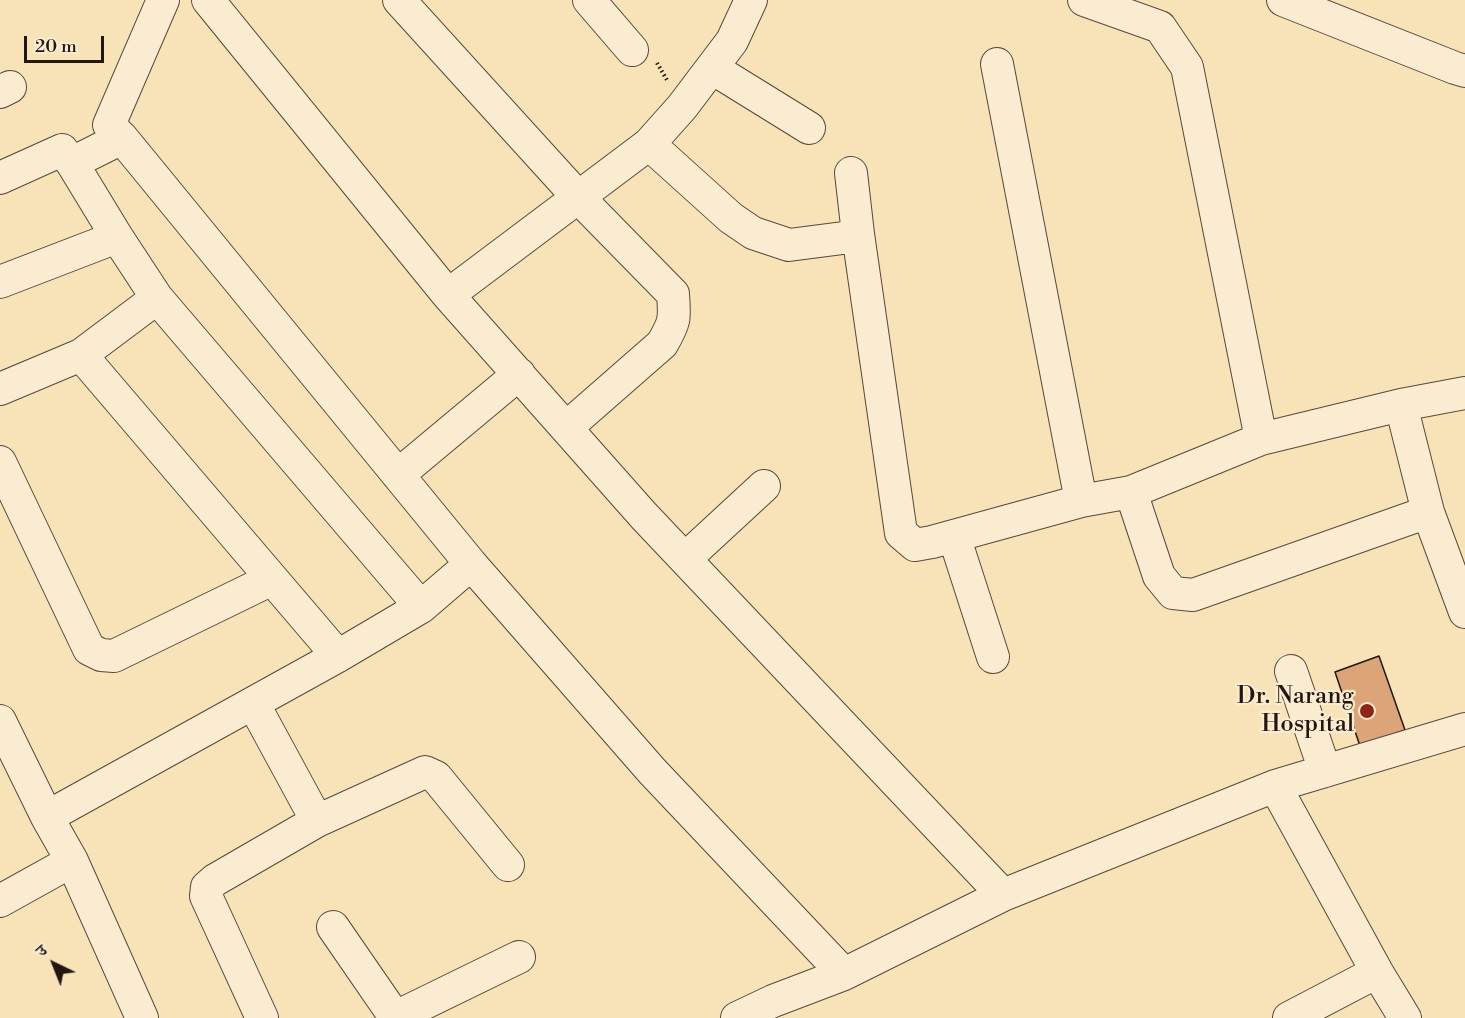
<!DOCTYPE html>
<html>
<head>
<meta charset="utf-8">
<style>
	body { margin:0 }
	#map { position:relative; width:1465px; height:1018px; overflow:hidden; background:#f8e2b7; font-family:"Libre Bodoni","Noto Serif Devanagari",serif }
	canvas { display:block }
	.north { position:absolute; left:24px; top:934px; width:60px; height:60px; -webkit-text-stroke:4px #faecd0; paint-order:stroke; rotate:317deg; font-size:16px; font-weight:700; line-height:24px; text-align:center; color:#231510 }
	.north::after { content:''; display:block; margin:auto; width:21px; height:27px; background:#231510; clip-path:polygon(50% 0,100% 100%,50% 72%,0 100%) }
	.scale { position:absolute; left:24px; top:36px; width:80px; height:27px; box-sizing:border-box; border:3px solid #231510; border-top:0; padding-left:8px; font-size:18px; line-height:21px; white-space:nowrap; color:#231510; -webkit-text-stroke:4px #faecd0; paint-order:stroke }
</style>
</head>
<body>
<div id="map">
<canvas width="1465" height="1018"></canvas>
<div class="north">उ</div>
<div class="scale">20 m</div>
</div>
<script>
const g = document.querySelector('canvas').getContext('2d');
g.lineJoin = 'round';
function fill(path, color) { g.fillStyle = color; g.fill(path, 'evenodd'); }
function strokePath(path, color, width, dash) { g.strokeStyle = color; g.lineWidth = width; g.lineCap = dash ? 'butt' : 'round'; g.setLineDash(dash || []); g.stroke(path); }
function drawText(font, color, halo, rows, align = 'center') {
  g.font = font + ' "Libre Bodoni",serif'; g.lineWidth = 4.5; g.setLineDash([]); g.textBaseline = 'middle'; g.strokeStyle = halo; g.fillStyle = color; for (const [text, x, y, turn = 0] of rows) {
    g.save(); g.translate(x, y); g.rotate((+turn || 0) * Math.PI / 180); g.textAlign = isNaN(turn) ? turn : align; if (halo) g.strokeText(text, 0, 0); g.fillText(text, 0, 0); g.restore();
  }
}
const building = new Path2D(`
	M 1379,656 L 1405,730 L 1360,746 L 1335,672 Z`);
fill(building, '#dca579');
strokePath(building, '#231510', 1.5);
const minor = new Path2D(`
	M 163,0 L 109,125 L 122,138 L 471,564 L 652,771 L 844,974
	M 208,0 L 448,295 L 566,428 L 644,516 L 1003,895
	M 399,0 L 578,197 L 673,294 C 675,319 675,322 662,344 L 566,428
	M 589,0 L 632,50
	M 751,0 L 732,41 L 682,107 L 649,144 L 731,218 L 753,233 L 789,245 L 843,238 L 858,234
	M 1084,0 L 1160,27 L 1187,67 L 1261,439
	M 1283,0 L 1455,68 L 1465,71
	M 997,64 L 1081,501
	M 712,68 L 809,128
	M 0,92 L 10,87
	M 72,163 L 122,138
	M 851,173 L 858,234 L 901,533 L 915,545 L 932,542 L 1081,501 L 1131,492 L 1261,439 L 1401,405 L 1465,393
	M 0,178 L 62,150 L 72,163 L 117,237
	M 0,282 L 117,237 L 157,298 L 421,607 L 471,564
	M 448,295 L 649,144
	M 81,355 L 157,298
	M 0,389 L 81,355 L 338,656
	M 0,462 L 89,649 L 101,655 L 114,656 L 272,579
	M 398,475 L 519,374
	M 1131,492 L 1159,576 L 1173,593 L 1193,595 L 1428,512 L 1401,405
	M 1428,512 L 1465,612
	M 954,536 L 993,657
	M 685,559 L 764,486
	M 1291,671 L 1325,771
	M 253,703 L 317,821 L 215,880 L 207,887 L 206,896 L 262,1018
	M 0,721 L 47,817 L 72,861 L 142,1018
	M 1275,786 L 1377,972 L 1405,1018
	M 47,817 L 338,656 L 421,607
	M 317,821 L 425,772 L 436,777 L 508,865
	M 0,901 L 72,861
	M 333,927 L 395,1017
	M 394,1018 L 519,957
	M 737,1018 L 773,1001 L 844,974 L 1003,895 L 1275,786 L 1465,729
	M 1289,1018 L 1377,972`);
strokePath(minor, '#58483a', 34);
strokePath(new Path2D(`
	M 657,63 L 667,80`), '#231510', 4, [1.5, 3]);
strokePath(minor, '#faecd0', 32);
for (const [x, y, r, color] of [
	[1367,711,8,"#8f2418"]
]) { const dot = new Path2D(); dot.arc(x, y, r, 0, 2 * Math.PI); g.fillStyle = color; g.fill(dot); strokePath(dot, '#faecd0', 2); }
drawText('24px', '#231510', '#faecd0', [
	["Dr. Narang",1354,697],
	["Hospital",1354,725]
], 'right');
</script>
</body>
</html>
